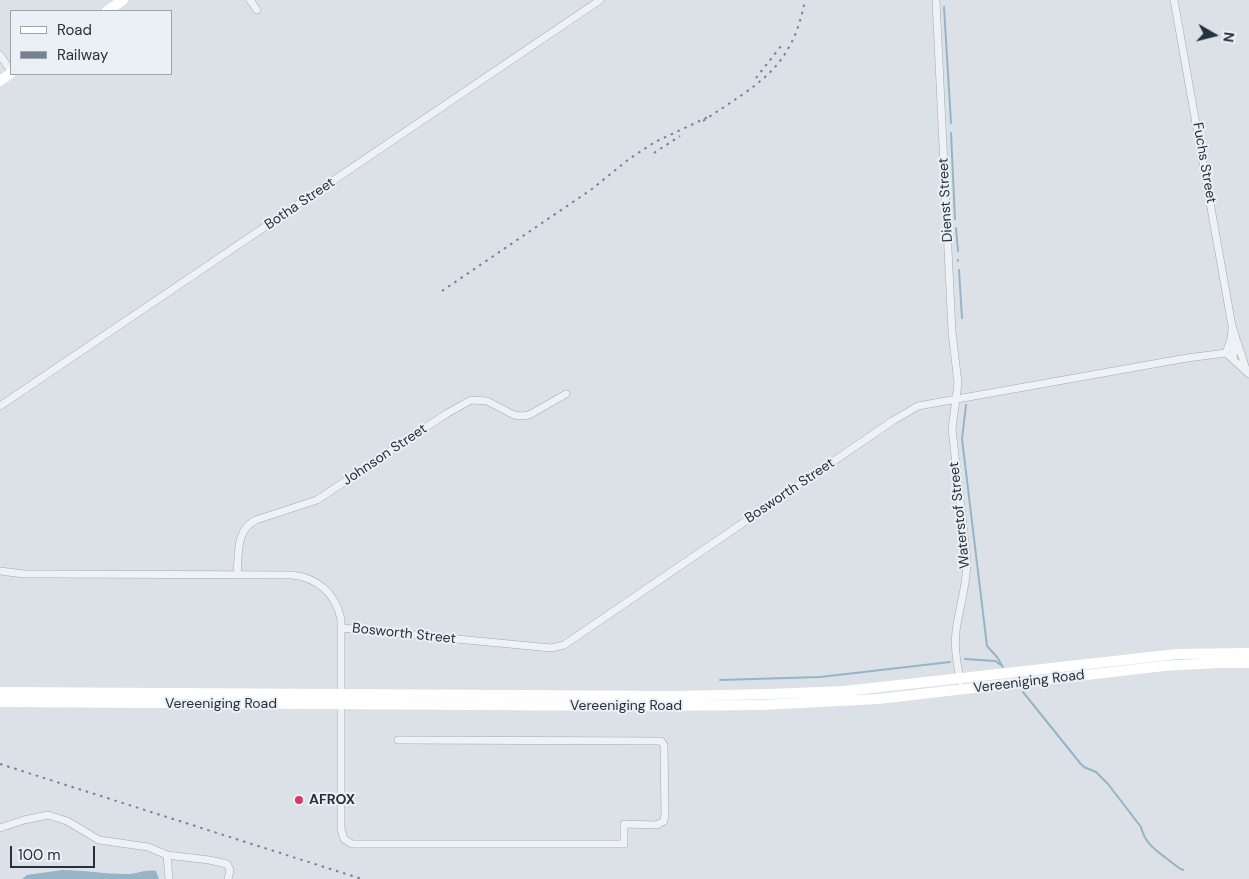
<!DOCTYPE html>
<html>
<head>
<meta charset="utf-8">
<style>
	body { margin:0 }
	#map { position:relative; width:1249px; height:879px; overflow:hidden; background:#dce1e7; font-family:"DM Sans",sans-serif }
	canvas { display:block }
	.legend { position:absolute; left:10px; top:10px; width:162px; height:65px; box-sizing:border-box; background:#ebf0f4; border:1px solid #9ca4ab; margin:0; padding:6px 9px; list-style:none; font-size:15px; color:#25313d }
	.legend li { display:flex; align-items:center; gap:10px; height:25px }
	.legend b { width:25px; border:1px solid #9ca4ab }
	.north { position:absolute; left:1189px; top:10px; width:50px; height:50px; -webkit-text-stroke:4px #ebf0f4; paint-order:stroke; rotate:98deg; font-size:14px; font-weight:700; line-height:20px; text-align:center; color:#25313d }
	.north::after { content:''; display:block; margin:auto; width:18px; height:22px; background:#25313d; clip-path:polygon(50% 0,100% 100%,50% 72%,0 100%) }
	.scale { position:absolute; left:10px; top:846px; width:85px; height:22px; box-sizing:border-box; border:2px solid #25313d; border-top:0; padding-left:6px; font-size:15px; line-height:18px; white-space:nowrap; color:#25313d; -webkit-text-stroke:4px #ebf0f4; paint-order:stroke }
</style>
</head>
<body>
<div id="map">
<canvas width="1249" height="879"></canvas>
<ul class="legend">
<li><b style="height:6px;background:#fff"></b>Road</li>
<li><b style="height:6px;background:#758390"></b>Railway</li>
</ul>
<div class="north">N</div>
<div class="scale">100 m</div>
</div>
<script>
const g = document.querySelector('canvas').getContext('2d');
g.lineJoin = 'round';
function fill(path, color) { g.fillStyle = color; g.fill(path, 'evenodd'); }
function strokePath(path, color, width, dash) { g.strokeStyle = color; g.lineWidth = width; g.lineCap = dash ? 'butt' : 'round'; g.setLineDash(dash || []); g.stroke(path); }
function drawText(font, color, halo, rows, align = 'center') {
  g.font = font + ' "DM Sans",sans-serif'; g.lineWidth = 4; g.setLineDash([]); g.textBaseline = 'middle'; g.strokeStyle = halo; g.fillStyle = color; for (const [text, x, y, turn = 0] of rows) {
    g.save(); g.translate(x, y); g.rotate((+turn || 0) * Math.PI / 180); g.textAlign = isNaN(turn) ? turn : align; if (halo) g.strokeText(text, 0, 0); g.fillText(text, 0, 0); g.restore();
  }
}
fill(new Path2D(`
	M 62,870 C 83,870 104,874 125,874 C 135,875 145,869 156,871 L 159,879 L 22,879 L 27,875 Z`), '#95b4c8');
strokePath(new Path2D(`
	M 944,7 L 951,123
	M 951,133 L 955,219
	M 956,228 L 958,251
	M 958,260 L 958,261
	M 959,270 L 962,318
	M 966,405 L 962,439 L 987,646 L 997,657 L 1003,667
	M 965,659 L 995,661 L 1001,665
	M 720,680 L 820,677 L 950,662
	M 1023,692 L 1080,763 L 1084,767 L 1096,772 L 1108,784 L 1141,827 C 1145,843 1154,849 1166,858 C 1172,862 1176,867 1183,870`), '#95b4c8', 2);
const street = new Path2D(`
	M 250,0 L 257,10
	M 936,0 L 952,332 L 958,383 L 952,429 L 967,561 C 967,585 959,608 956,631 C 954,648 957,666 961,682
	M 1174,0 L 1232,326 L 1236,338 L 1233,359
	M 0,55 L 11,71
	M 1237,341 L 1246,369
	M 1226,353 L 1231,339 L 1232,329
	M 0,406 L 600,0
	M 0,571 L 24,574 L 47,574 L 292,575 C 318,578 335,593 341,619 L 341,829 L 344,839 L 352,844 L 624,844 L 624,824 L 657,825 L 664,821 L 665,814 L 664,745 L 661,741 L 398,740
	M 237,575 C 239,555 235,530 256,520 L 317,500 L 446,414 L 471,400 L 487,401 L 514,415 L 521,416 L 529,415 L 566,394
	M 342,628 L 551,648 L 564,645 L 894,420 L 918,406 L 1187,358 L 1226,353 L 1249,374
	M 0,828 L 24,820 L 48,815 L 67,821 L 99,840 L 148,847 L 167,855 L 169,879
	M 167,855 L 209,860 L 227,864 L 230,870 L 228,879`);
strokePath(street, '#a1a9b1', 8);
strokePath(street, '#eff2f5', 7);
strokePath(new Path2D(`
	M 107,11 L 123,0
	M 0,81 L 11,73
	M 0,692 L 675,696 L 769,694 L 845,691 L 1177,654 L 1249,653
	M 0,702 L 641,706 L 761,705 L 878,699 L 1164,666 L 1218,663 L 1249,663`), '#fff', 10);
strokePath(new Path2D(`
	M 756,78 L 781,46
	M 703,121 C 757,84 792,70 805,0
	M 654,153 L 680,136
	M 442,291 L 592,189 L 629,159 L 655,142 L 708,117
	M 0,764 L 362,879`), '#758390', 2, [2.5, 5]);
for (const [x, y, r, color] of [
	[299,800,5,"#d13b64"]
]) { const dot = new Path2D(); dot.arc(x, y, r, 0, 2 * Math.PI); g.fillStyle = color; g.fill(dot); strokePath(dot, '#ebf0f4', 2); }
drawText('14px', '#25313d', '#ebf0f4', [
	["Fuchs Street",1204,163,80],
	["Dienst Street",946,200,-93],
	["Botha Street",300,204,-34],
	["Johnson Street",385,455,-34],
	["Bosworth Street",790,491,-34],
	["Waterstof Street",960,515,-96],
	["Bosworth Street",404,634,6],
	["Vereeniging Road",1029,682,-7],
	["Vereeniging Road",221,704],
	["Vereeniging Road",626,706]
]);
drawText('bold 14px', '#25313d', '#ebf0f4', [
	["AFROX",309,800]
], 'left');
</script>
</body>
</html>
